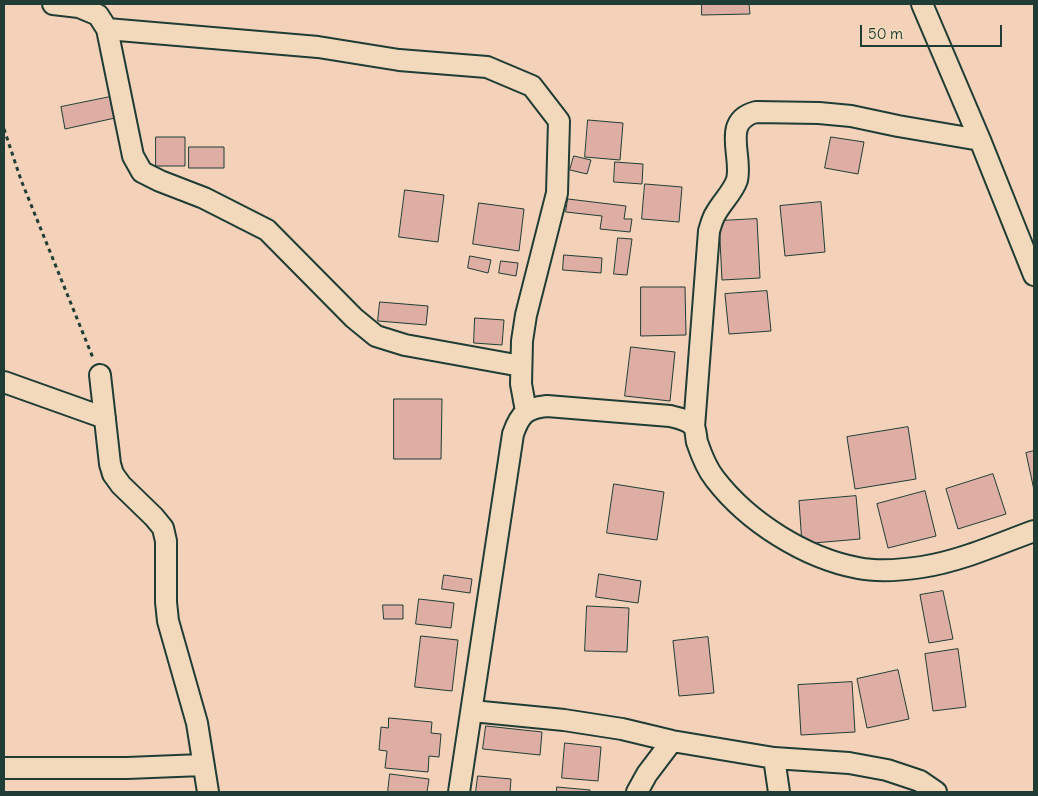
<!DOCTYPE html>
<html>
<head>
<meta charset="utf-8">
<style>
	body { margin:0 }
	#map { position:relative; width:1038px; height:796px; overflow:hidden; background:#f4d1b9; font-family:Delius,sans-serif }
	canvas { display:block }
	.frame { position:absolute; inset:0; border:5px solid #1f3d34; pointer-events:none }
	.scale { position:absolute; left:860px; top:25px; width:142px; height:22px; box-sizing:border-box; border:2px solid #1f3d34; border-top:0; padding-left:6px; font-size:15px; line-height:18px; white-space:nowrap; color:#1f3d34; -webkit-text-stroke:4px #f3d9bb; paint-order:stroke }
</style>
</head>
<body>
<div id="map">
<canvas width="1038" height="796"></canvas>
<div class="frame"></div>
<div class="scale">50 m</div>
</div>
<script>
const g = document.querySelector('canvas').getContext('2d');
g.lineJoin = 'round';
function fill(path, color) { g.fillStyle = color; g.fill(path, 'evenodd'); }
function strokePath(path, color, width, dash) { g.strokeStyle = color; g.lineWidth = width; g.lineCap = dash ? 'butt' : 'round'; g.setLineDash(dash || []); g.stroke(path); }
const building = new Path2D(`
	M 702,4 L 749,4 L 750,14 L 702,15 Z
	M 110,97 L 115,118 L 65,129 L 61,107 Z
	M 588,120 L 623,123 L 620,160 L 585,157 Z
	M 156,137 L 185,137 L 185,166 L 156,166 Z
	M 831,137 L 864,142 L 858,174 L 825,168 Z
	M 189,147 L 224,147 L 224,168 L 189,168 Z
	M 574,156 L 591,160 L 587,174 L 570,170 Z
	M 615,162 L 643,164 L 642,184 L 614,182 Z
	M 645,184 L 682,187 L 679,222 L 642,219 Z
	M 405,190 L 444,195 L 438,242 L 399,237 Z
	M 568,199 L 626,206 L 624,219 L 632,219 L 630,232 L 600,229 L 602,216 L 566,212 Z
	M 821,202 L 825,252 L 785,256 L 780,206 Z
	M 479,203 L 524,209 L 519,251 L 473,244 Z
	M 757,219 L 760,278 L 722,280 L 719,221 Z
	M 618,238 L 632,239 L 627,275 L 614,274 Z
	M 564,255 L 602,258 L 601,273 L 563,270 Z
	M 470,256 L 491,260 L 488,273 L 468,268 Z
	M 501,261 L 518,263 L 516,276 L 499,273 Z
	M 641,287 L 685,287 L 686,335 L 641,336 Z
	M 767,291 L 771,331 L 729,334 L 725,294 Z
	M 380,302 L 428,306 L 426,325 L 378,321 Z
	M 475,318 L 504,320 L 502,345 L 474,343 Z
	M 631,347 L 675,352 L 670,401 L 625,396 Z
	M 394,399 L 442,399 L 441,459 L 394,459 Z
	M 908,427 L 916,479 L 855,489 L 847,437 Z
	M 1034,451 L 1034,490 L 1026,453 Z
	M 993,474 L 1006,514 L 958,529 L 946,489 Z
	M 614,484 L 664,492 L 657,540 L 607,533 Z
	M 925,491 L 936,536 L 888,548 L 877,504 Z
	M 856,496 L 860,539 L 802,544 L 799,501 Z
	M 599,574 L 641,581 L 638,603 L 596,597 Z
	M 444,575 L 472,579 L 470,593 L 442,589 Z
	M 943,591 L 953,639 L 929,643 L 920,595 Z
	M 419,599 L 454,603 L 451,628 L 416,624 Z
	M 383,605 L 403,605 L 403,619 L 384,619 Z
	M 587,606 L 629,608 L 627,652 L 585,651 Z
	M 421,636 L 458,640 L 452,691 L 415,687 Z
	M 708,637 L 714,693 L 679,696 L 673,641 Z
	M 958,649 L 966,707 L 933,711 L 925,654 Z
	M 898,670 L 909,719 L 867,728 L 857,679 Z
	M 852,682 L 855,732 L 801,735 L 798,685 Z
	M 389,718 L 432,722 L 431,733 L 441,734 L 439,757 L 429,756 L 428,772 L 385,768 L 387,751 L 379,750 L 381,727 L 388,728 Z
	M 486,726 L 542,732 L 540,755 L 483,749 Z
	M 565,743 L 601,747 L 598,781 L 562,778 Z
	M 390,774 L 429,779 L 427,792 L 388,792 Z
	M 478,776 L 511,779 L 510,792 L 476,792 Z
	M 557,787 L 590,790 L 590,792 L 557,792 Z`);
fill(building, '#deaea5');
strokePath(building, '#1f3d34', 1);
const street = new Path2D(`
	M 53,4 L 79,7 L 98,15 L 107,29 L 133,156 L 142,172 L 160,181 L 204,198 L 267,230 L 354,318 L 376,336 L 405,345 L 521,366
	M 922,4 L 980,140 L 1034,275
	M 107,29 L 318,47 L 399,60 L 487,67 L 532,86 L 559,121 L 557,193 L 526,315 L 522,341 L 521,384 L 526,411
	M 100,375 L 110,464 L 113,474 L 121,485 L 154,517 L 163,528 L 166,541 L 166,602 L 168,621 L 197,723 L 208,792
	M 4,382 L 105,418
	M 694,427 L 709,231 C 711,225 712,219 716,213 C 722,202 733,192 737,180 C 743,156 721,121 756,112 L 819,113 L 851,116 L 898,126 L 980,140
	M 472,711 L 564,720 L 622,729 L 672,741 L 774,758 L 849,763 L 887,770 L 920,781 L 936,792
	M 774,758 L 779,792
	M 4,768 L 127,768 L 202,765
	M 459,792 L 513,434 C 520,414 526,408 547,406 L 670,416 C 678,418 689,420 694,427 C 696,430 696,438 697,442 C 701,454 707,469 715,479 C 748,522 805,558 858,568 C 878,572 902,570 922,567 C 961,561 998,544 1034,531
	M 637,792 L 647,774 L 672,741`);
strokePath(street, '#1f3d34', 24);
strokePath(new Path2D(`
	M 4,129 L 21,180 L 93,358`), '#1f3d34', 3, [4, 4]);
strokePath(street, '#f3d9bb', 20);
</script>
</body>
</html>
